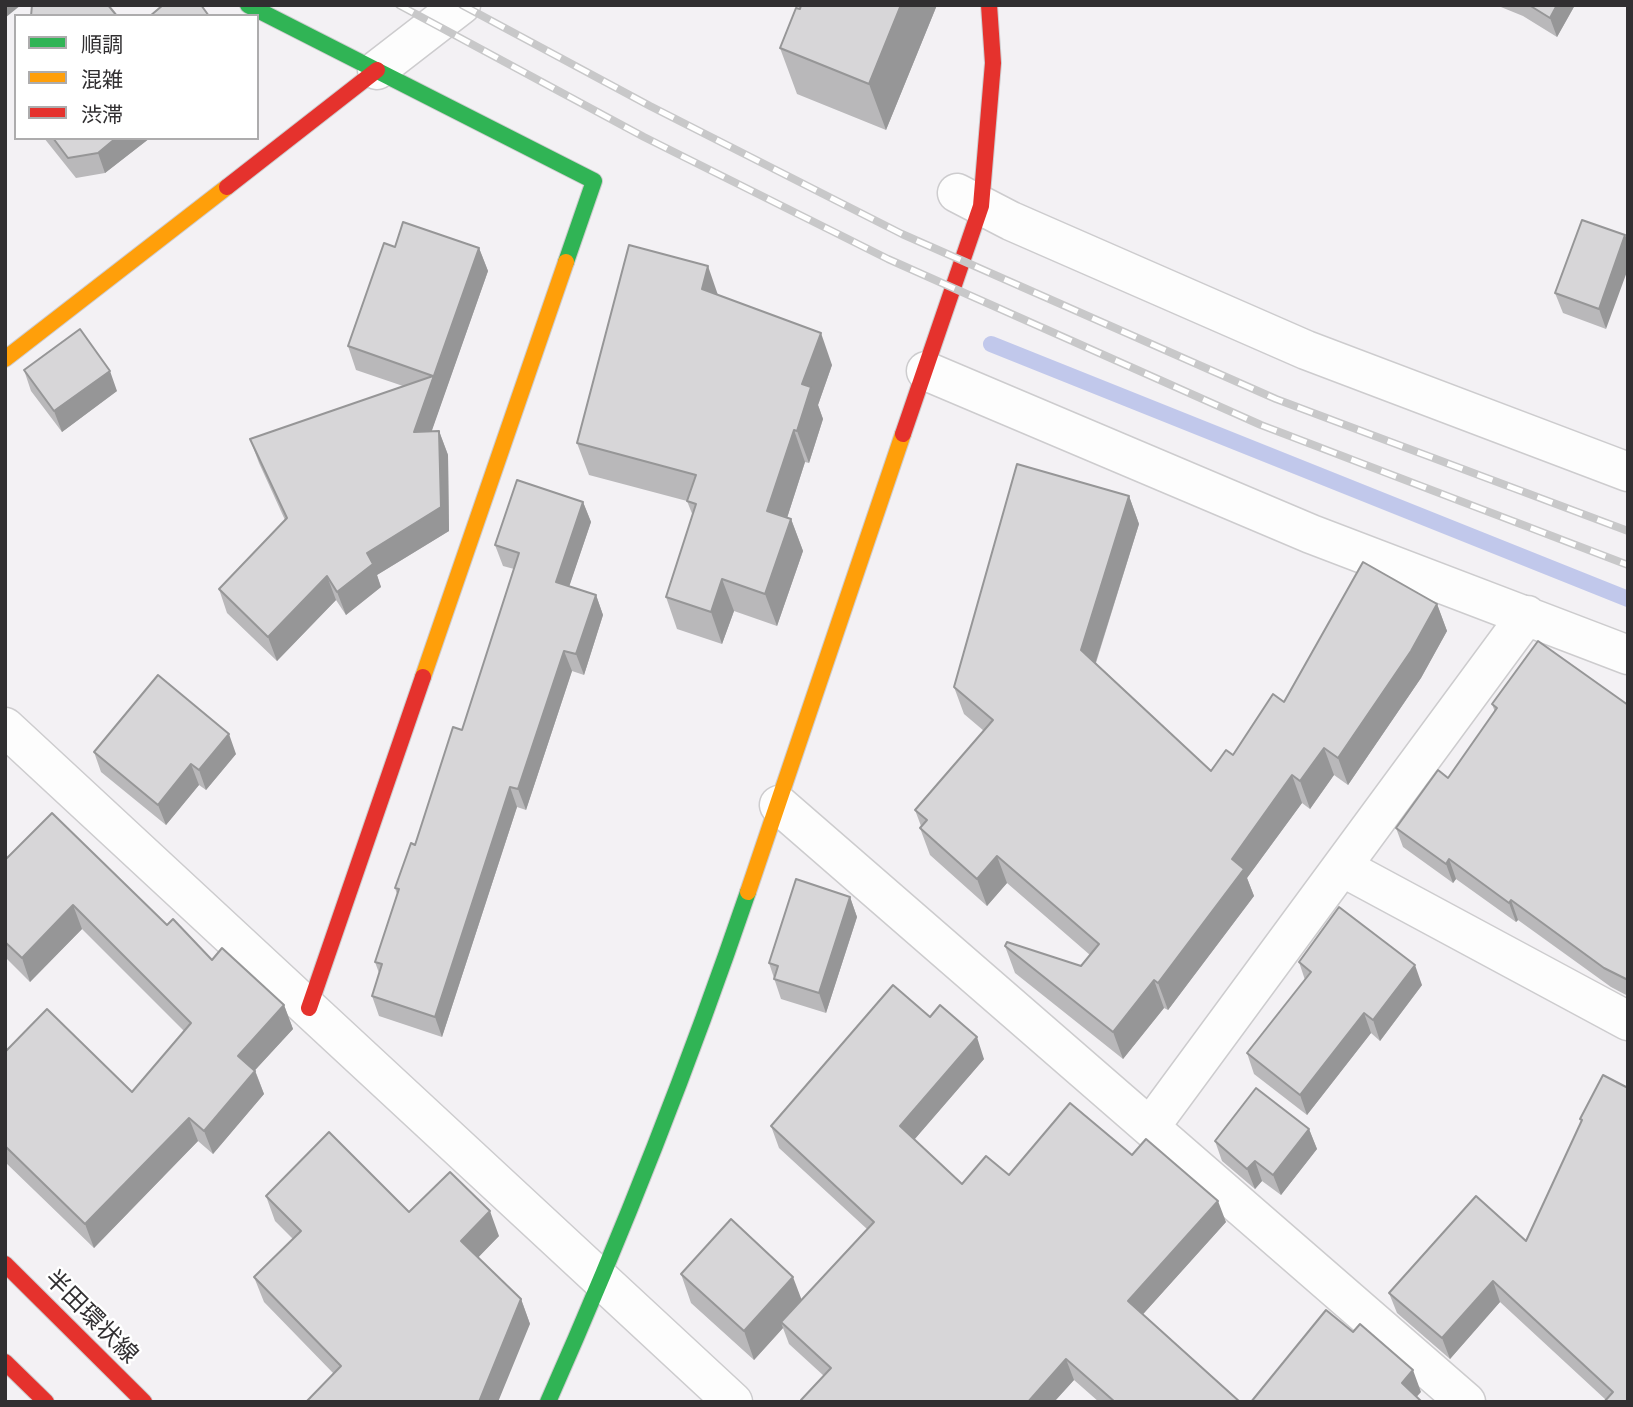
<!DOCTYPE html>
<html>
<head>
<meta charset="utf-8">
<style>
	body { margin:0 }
	#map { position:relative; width:1633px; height:1407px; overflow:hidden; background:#f3f1f4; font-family:Cabin,"Noto Sans JP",sans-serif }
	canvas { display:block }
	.frame { position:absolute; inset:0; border:7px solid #312f31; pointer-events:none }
	.legend { position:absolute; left:14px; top:14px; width:245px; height:126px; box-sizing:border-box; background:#fff; border:2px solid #adacad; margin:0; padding:9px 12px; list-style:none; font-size:21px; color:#312f31 }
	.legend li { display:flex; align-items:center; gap:14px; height:35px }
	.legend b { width:35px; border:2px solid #adacad }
</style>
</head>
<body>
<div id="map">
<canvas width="1633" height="1407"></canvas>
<div class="frame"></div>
<ul class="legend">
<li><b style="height:9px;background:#30b455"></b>順調</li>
<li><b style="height:9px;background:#ff9f0a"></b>混雑</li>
<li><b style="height:9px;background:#e5322d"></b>渋滞</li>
</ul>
</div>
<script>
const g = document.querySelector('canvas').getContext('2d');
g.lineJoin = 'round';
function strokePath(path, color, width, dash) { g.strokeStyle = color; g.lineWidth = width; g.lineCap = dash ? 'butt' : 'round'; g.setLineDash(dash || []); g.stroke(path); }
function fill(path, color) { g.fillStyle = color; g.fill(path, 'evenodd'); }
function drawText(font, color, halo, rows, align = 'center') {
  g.font = font + ' Cabin,"Noto Sans JP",sans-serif'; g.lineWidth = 5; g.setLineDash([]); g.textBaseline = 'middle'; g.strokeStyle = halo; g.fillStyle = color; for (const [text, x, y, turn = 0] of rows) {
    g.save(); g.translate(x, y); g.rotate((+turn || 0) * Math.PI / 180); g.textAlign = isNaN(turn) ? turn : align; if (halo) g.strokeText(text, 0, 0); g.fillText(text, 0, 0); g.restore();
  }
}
strokePath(new Path2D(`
	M 991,344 L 1628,599`), '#c1c8eb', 16);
const street = new Path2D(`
	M 377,70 L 461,5
	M 957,193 L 1011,221 L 1306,350 L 1628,472
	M 926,371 L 1311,534 L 1628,655
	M 5,727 L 733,1402
	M 779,805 L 1466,1402
	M 1342,867 L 1628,1021
	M 1150,1127 L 1527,615`);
const fast = new Path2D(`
	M 248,5 L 594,181 L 566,262
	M 548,1402 C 622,1235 689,1065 748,892`);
const slow = new Path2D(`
	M 5,359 L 227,187
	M 423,677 L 566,262
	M 748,892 L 903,434`);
const jam = new Path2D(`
	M 227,187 L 377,70
	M 903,434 L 981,206 L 993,63 L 989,5
	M 309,1008 L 423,677
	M 5,1264 L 144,1402
	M 5,1362 L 46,1402`);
strokePath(street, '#cdccce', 41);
strokePath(fast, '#cdccce', 18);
strokePath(slow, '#cdccce', 18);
strokePath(jam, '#cdccce', 18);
strokePath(street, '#fdfdfd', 38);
strokePath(fast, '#30b455', 16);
strokePath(slow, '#ff9f0a', 16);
strokePath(jam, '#e5322d', 16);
const rail = new Path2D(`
	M 399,5 L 644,137 L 888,259 L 1261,425 L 1628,565
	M 462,5 L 650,106 L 902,234 L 1276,399 L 1628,531`);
strokePath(rail, '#c8c8c9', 8);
strokePath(rail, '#fff', 5, [16]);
fill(new Path2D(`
	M 937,5 L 886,130 L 797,94 L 780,48 L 800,9 Z
	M 1496,5 L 1575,5 L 1557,37 L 1523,16 Z
	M 44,138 L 150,138 L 105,173 L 76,178 Z
	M 1582,220 L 1606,329 L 1563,313 L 1555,293 Z
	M 395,247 L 479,248 L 488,271 L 431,432 L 439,431 L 448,455 L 449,531 L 377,575 L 381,587 L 346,615 L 336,600 L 277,661 L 227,613 L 219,589 L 285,520 L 259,463 L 250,439 L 403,386 L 356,370 L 348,346 Z
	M 718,295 L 832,365 L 818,405 L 823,419 L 809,463 L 805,462 L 787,518 L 791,519 L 803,551 L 777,626 L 734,611 L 722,644 L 677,629 L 666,597 L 693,516 L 687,501 L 589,475 L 577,443 Z
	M 24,370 L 117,391 L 62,432 L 31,391 Z
	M 1129,496 L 1139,524 L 1096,663 L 1211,771 L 1233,755 L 1284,702 L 1437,604 L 1447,631 L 1421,678 L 1348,785 L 1334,775 L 1310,809 L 1302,803 L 1247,878 L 1254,896 L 1168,1010 L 1164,1008 L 1123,1059 L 1015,973 L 1005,946 L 1081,966 L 1090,955 L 1007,883 L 987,906 L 930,855 L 920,828 L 921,826 L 915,810 L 984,731 L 964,714 L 954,687 Z
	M 583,502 L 591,522 L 569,586 L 596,595 L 603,615 L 584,675 L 572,671 L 526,810 L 517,807 L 442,1037 L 379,1016 L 372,996 L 379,973 L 375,962 L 397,894 L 395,888 L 415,845 L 462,730 L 514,569 L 503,566 L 495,545 Z
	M 1492,704 L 1628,705 L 1628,996 L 1611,987 L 1518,920 L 1516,922 L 1456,879 L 1453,883 L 1403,847 L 1396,828 L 1448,778 L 1495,712 Z
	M 94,752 L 236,754 L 206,790 L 199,785 L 166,825 L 101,772 Z
	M 5,860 L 167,925 L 212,960 L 284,1005 L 293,1029 L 255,1070 L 264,1094 L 213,1154 L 198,1141 L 94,1248 L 5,1162 L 5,1052 L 132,1092 L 184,1031 L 82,929 L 30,982 L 5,957 Z
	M 850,897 L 857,917 L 826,1013 L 781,999 L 769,963 Z
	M 1299,962 L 1422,985 L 1380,1041 L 1371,1033 L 1307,1115 L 1254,1074 L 1247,1053 L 1305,980 Z
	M 930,1017 L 984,1059 L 914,1140 L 962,1184 L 1009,1175 L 1132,1155 L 1226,1222 L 1143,1314 L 1240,1402 L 1099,1402 L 1074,1380 L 1054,1402 L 802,1402 L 801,1400 L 824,1376 L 789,1344 L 783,1328 L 754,1360 L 691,1303 L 681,1274 L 802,1300 L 867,1229 L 779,1148 L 771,1126 Z
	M 1603,1075 L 1628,1402 L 1606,1400 L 1500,1302 L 1450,1359 L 1397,1313 L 1389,1293 L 1526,1241 L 1582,1122 L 1580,1119 Z
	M 1309,1129 L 1317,1149 L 1281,1195 L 1262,1181 L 1255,1189 L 1222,1161 L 1215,1141 Z
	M 266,1196 L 409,1212 L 499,1236 L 478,1257 L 521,1299 L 530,1324 L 334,1374 L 264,1302 L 254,1277 L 293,1239 L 275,1221 Z`), '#b9b8ba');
fill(new Path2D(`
	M 5,5 L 21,5 L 5,18 Z
	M 901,5 L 937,5 L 886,130 L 869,84 Z
	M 1557,5 L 1575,5 L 1557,37 L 1550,18 Z
	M 116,138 L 150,138 L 105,173 L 98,153 Z
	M 1625,235 L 1628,242 L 1628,269 L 1606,329 L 1599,309 Z
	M 479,248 L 488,271 L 423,456 L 414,432 Z
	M 708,266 L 719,298 L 702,289 Z
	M 821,333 L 832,365 L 818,405 L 823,419 L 809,463 L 797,431 L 802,384 Z
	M 110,371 L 117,391 L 62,432 L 54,411 Z
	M 794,430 L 805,462 L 779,543 L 767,511 Z
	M 439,431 L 448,455 L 449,531 L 377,575 L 381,587 L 346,615 L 337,592 L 367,553 Z
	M 1129,496 L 1139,524 L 1091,677 L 1081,650 Z
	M 583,502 L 591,522 L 564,602 L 556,582 Z
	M 791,519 L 803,551 L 777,626 L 765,594 Z
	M 327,576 L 336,600 L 277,661 L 268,637 Z
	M 722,579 L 734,611 L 722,644 L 711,612 Z
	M 596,595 L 603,615 L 584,675 L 576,654 Z
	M 1437,604 L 1447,631 L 1421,678 L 1348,785 L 1338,758 Z
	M 564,651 L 572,671 L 526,810 L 518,789 Z
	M 229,734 L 236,754 L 206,790 L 199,770 Z
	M 1324,748 L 1334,775 L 1310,809 L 1300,781 Z
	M 191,764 L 199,785 L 166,825 L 158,805 Z
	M 1292,775 L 1302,803 L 1247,878 L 1254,896 L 1168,1010 L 1158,983 L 1232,859 Z
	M 510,787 L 517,807 L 442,1037 L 435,1017 Z
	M 997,856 L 1007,883 L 987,906 L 977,879 Z
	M 1449,859 L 1456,879 L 1453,883 L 1446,864 Z
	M 850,897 L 857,917 L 826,1013 L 819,993 Z
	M 1511,900 L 1518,920 L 1516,922 L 1509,903 Z
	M 73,905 L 82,929 L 30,982 L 22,958 Z
	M 1415,965 L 1422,985 L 1380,1041 L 1373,1020 Z
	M 1154,980 L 1164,1008 L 1123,1059 L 1113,1032 Z
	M 284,1005 L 293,1029 L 246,1080 L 238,1056 Z
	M 1364,1013 L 1371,1033 L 1307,1115 L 1300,1095 Z
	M 977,1037 L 984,1059 L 907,1148 L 900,1126 Z
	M 255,1071 L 264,1094 L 213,1154 L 204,1131 Z
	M 189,1118 L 198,1141 L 94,1248 L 85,1224 Z
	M 1309,1129 L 1317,1149 L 1281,1195 L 1273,1175 Z
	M 1255,1161 L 1262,1181 L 1255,1189 L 1247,1169 Z
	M 1218,1201 L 1226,1222 L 1136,1322 L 1128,1301 Z
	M 490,1211 L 499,1236 L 470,1266 L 461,1241 Z
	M 793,1277 L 804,1306 L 781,1322 L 783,1328 L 754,1360 L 744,1331 Z
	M 1493,1281 L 1500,1302 L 1450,1359 L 1442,1338 Z
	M 521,1299 L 530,1324 L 498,1402 L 479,1402 Z
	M 1066,1359 L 1074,1380 L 1054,1402 L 1028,1402 Z
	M 1413,1370 L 1421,1392 L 1412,1402 L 1402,1383 Z`), '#969697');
const building = new Path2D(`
	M 32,5 L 108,5 L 117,16 L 31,16 Z
	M 163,5 L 201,5 L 209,16 L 150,16 Z
	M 801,5 L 901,5 L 869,84 L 780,48 L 796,8 L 800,9 Z
	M 1529,5 L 1557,5 L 1550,18 Z
	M 53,138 L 116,138 L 98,153 L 68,158 Z
	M 1582,220 L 1625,235 L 1599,309 L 1555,293 Z
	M 403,222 L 479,248 L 414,432 L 439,431 L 441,507 L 367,553 L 373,564 L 337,592 L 327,576 L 268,637 L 219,589 L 287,518 L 250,439 L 433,376 L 348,346 L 384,243 L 395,247 Z
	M 629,245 L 708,266 L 702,289 L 821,333 L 802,384 L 811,387 L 797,431 L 794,430 L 767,511 L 791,519 L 765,594 L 722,579 L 711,612 L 666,597 L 696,504 L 687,501 L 696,475 L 577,443 Z
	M 80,329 L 110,371 L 54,411 L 24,370 Z
	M 1017,464 L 1129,496 L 1081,650 L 1211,771 L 1226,750 L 1233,755 L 1273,694 L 1284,702 L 1363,562 L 1437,604 L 1411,651 L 1338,758 L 1324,748 L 1300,781 L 1292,775 L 1232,859 L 1244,869 L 1158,983 L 1154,980 L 1113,1032 L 1005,946 L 1007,942 L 1081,966 L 1099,944 L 997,856 L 977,879 L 920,828 L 927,820 L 915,810 L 993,720 L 954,687 Z
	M 517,480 L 583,502 L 556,582 L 596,595 L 576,654 L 564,651 L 518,789 L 510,787 L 435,1017 L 372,996 L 382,964 L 375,962 L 399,889 L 395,888 L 411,843 L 415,845 L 453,727 L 462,730 L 519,553 L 495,545 Z
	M 1538,641 L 1628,705 L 1628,980 L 1604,968 L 1511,900 L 1509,903 L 1449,859 L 1446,864 L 1396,828 L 1438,770 L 1448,778 L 1497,708 L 1492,704 Z
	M 158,675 L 229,734 L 199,770 L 191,764 L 158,805 L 94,752 Z
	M 52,813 L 167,925 L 173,919 L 212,960 L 222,948 L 284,1005 L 238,1056 L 255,1071 L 204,1131 L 189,1118 L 85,1224 L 5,1146 L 5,1052 L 47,1009 L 132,1092 L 191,1023 L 73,905 L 22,958 L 5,942 L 5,860 Z
	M 796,879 L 850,897 L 819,993 L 774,979 L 778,966 L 769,963 Z
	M 1339,907 L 1415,965 L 1373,1020 L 1364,1013 L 1300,1095 L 1247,1053 L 1311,972 L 1299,962 Z
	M 893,985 L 930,1017 L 940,1005 L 977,1037 L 900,1126 L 962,1184 L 986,1156 L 1009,1175 L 1070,1103 L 1132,1155 L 1146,1139 L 1218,1201 L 1128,1301 L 1240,1402 L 1115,1402 L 1066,1359 L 1028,1402 L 803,1402 L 801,1400 L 831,1368 L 781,1322 L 874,1222 L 771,1126 Z
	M 1603,1075 L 1628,1088 L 1628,1402 L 1604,1402 L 1613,1392 L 1493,1281 L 1442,1338 L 1389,1293 L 1476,1196 L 1526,1241 L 1582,1120 L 1580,1119 Z
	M 1256,1088 L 1309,1129 L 1273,1175 L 1255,1161 L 1247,1169 L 1215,1141 Z
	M 329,1132 L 409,1212 L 450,1172 L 490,1211 L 461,1241 L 521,1299 L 479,1402 L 306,1402 L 341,1366 L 254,1277 L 301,1231 L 266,1196 Z
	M 731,1219 L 793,1277 L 744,1331 L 681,1274 Z
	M 1326,1310 L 1353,1332 L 1360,1324 L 1413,1370 L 1402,1383 L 1422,1402 L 1251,1402 Z`);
fill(building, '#d7d6d8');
strokePath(building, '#969697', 2);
drawText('24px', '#312f31', '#fff', [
	["半田環状線",91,1317,45]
]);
</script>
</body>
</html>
